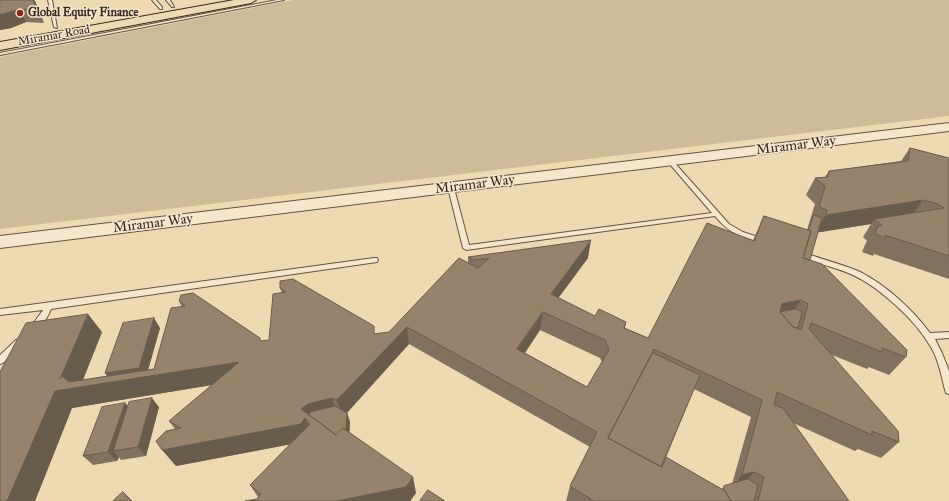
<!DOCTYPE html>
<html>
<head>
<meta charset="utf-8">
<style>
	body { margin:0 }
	canvas { display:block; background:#efd9b1 }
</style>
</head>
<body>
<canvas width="949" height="501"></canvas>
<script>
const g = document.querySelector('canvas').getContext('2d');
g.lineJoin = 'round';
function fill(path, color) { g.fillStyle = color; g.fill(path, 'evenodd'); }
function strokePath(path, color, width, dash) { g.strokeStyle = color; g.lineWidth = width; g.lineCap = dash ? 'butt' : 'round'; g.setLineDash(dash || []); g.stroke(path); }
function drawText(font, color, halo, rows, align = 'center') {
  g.font = font + ' "IM FELL Great Primer",serif'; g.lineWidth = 3; g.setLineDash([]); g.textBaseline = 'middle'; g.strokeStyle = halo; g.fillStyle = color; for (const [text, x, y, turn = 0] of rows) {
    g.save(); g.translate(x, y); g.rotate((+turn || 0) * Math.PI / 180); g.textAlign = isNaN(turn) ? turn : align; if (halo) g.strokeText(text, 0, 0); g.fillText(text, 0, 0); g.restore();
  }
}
fill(new Path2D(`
	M 293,0 L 949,0 L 949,116 L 0,229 L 0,57 Z`), '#d0bb98');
const service = new Path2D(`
	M 48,0 L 52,0 L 57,28 L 54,27 Z
	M 152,0 L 156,0 L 162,7 L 162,9 L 160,9 Z
	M 166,0 L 170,0 L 174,7 L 172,7 Z
	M 277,0 L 284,0 L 0,55 L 0,53 Z
	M 670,159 L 672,160 L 729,224 L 743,232 L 755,236 L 756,238 L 755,240 L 753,240 C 736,235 726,230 715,216 L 466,250 L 463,248 L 448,188 L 451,186 L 454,188 L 469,245 L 712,213 L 668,162 L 668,160 Z
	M 805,255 L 811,255 C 827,261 845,265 860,272 C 886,285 913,310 930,333 L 949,332 L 949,338 L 935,339 L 942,353 L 949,371 L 949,394 L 946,393 L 945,390 C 941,374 938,357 929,344 C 915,320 880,288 855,276 C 839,268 822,265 805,259 L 804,257 Z
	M 374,258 L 377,258 L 378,260 L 377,262 L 51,309 C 48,316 41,332 31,330 L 30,328 L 43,310 L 0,315 L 0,309 Z
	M 19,339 L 22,340 L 23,342 L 22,344 L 3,363 L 0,364 L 0,355 L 16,340 Z`);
const tertiary = new Path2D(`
	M 949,123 L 949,131 L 0,248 L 0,236 Z`);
const primary = new Path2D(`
	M 234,0 L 256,0 L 251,3 L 0,50 L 0,42 Z`);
strokePath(service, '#665344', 2);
strokePath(tertiary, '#665344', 2);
strokePath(primary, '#38261f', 2);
fill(service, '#f5e6cc');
fill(tertiary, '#f5e6cc');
fill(primary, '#efd9b1');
fill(new Path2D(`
	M 0,0 L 34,0 L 44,23 L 26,22 L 11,28 L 0,30 Z
	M 910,148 L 949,158 L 949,279 L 874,254 L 873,256 L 862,252 L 865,245 L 867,241 L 863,237 L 871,224 L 818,232 L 810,260 L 906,357 L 889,375 L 869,367 L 867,369 L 832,355 L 899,442 L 881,458 L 858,449 L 855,451 L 793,423 L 849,501 L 566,501 L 570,486 L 590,447 L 409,344 L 347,413 L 350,422 L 349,432 L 416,493 L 410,501 L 245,501 L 257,499 L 258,497 L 250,485 L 291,444 L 176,466 L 175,429 L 169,421 L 212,385 L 72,408 L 35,501 L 0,501 L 102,332 L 83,380 L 107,376 L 105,373 L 160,328 L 148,370 L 154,369 L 182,307 L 179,301 L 261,341 L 269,340 L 282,293 L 280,288 L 376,334 L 389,332 L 468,263 L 468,257 L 588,258 L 558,298 L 595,316 L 626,322 L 625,328 L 648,338 L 753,240 L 764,216 L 807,230 L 815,204 L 806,195 L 815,178 L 825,177 L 829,171 L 901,161 ZM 540,330 L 600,358 L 602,362 L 587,387 L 525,353 ZM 694,389 L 751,417 L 732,484 L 724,486 L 722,489 L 665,460 Z
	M 125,403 L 128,406 L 159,407 L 146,456 L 121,460 L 119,457 L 117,461 L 93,465 L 83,456 Z`), '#82715c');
fill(new Path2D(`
	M 33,0 L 34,0 L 35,1 L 44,23 L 37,10 Z
	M 19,9 L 26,22 L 11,28 L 0,30 L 0,15 Z
	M 923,200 L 910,218 L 874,219 L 871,224 L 815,233 L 826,215 Z
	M 591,240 L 588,258 L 548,312 L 551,294 Z
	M 801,300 L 790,318 L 777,312 L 782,304 Z
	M 543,312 L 540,330 L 515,367 L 517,349 Z
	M 88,314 L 102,332 L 80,387 L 112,382 L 105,373 L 154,318 L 160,328 L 146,377 L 239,362 L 248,379 L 72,408 L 35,501 L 7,501 Z
	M 407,327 L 409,344 L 343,417 L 337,400 Z
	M 152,398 L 159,407 L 146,456 L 138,447 Z
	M 332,398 L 338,415 L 315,421 L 301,409 L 308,404 Z
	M 125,403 L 133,412 L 113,451 L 119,457 L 117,461 L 108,452 Z
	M 347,413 L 350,422 L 349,444 L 342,451 Z
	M 305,418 L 312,435 L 308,441 L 176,466 L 162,450 Z
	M 754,472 L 742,487 L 730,490 L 742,475 Z
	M 413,477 L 416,493 L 410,501 L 337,501 Z`), '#6a5c4b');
const building = new Path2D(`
	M 0,0 L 33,0 L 37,10 L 19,9 L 0,15 Z
	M 910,148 L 949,158 L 949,256 L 885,235 L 886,238 L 875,234 L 877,227 L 882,225 L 874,219 L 944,208 L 938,204 L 923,200 L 826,215 L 827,210 L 819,207 L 825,186 L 815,178 L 828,177 L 829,171 L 908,161 Z
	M 814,215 L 822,218 L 810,260 L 803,258 L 811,231 L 809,230 Z
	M 764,216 L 811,231 L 803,258 L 822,264 L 907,350 L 906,357 L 882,348 L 882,352 L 811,323 L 809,329 L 898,431 L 899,442 L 872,431 L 872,435 L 777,392 L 774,405 L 783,408 L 849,501 L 758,501 L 764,477 L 754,472 L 742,475 L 762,400 L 654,349 L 608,438 L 662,467 L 666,457 L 725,491 L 731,501 L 594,501 L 570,486 L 597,432 L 407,327 L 337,400 L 332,398 L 308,404 L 301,409 L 336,435 L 343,428 L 413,477 L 406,487 L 337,501 L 245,501 L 257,499 L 261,494 L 250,485 L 310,424 L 305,418 L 301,424 L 162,450 L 156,441 L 166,431 L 181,428 L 169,421 L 239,362 L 55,391 L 7,501 L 0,501 L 0,372 L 26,323 L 88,314 L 60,379 L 62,376 L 69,382 L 154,369 L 171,308 L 185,306 L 179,301 L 181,295 L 193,293 L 260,338 L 260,341 L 269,340 L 273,294 L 286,292 L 280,288 L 280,281 L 293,279 L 374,326 L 374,334 L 389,332 L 459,258 L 478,268 L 489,258 L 474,260 L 468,257 L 591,240 L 551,294 L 595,316 L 599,309 L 626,322 L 624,328 L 648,338 L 707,223 L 754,241 ZM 801,300 L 808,304 L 801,330 L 793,327 L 780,312 L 782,304 ZM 543,312 L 605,340 L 609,350 L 587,387 L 517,349 Z
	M 796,309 L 802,312 L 798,328 L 793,327 L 780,312 Z
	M 154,318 L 139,368 L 105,373 L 123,323 Z
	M 653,353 L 700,375 L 661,467 L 608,438 Z
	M 152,398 L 138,447 L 113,451 L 129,402 Z
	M 125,403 L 108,452 L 83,456 L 102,407 Z
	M 335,406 L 347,413 L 346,430 L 343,428 L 336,435 L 308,414 L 311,412 Z
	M 748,479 L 758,485 L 754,501 L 731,501 L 725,491 L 723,490 L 724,486 Z
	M 428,490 L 445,501 L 420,501 Z
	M 123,492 L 132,501 L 113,501 Z`);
fill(building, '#97836b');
strokePath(building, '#6a5c4b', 1);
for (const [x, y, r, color] of [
	[20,13,4,"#8f2418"]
]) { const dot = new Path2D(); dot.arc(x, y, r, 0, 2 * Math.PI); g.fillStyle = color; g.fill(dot); strokePath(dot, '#f5e6cc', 1.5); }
drawText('bold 12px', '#38261f', '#f5e6cc', [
	["Global Equity Finance",28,13]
], 'left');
drawText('12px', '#38261f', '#f5e6cc', [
	["Miramar Road",54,36,-10]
]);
drawText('14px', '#38261f', '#f5e6cc', [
	["Miramar Way",796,146,-7],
	["Miramar Way",475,185,-7],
	["Miramar Way",153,224,-7]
]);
</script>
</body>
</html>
